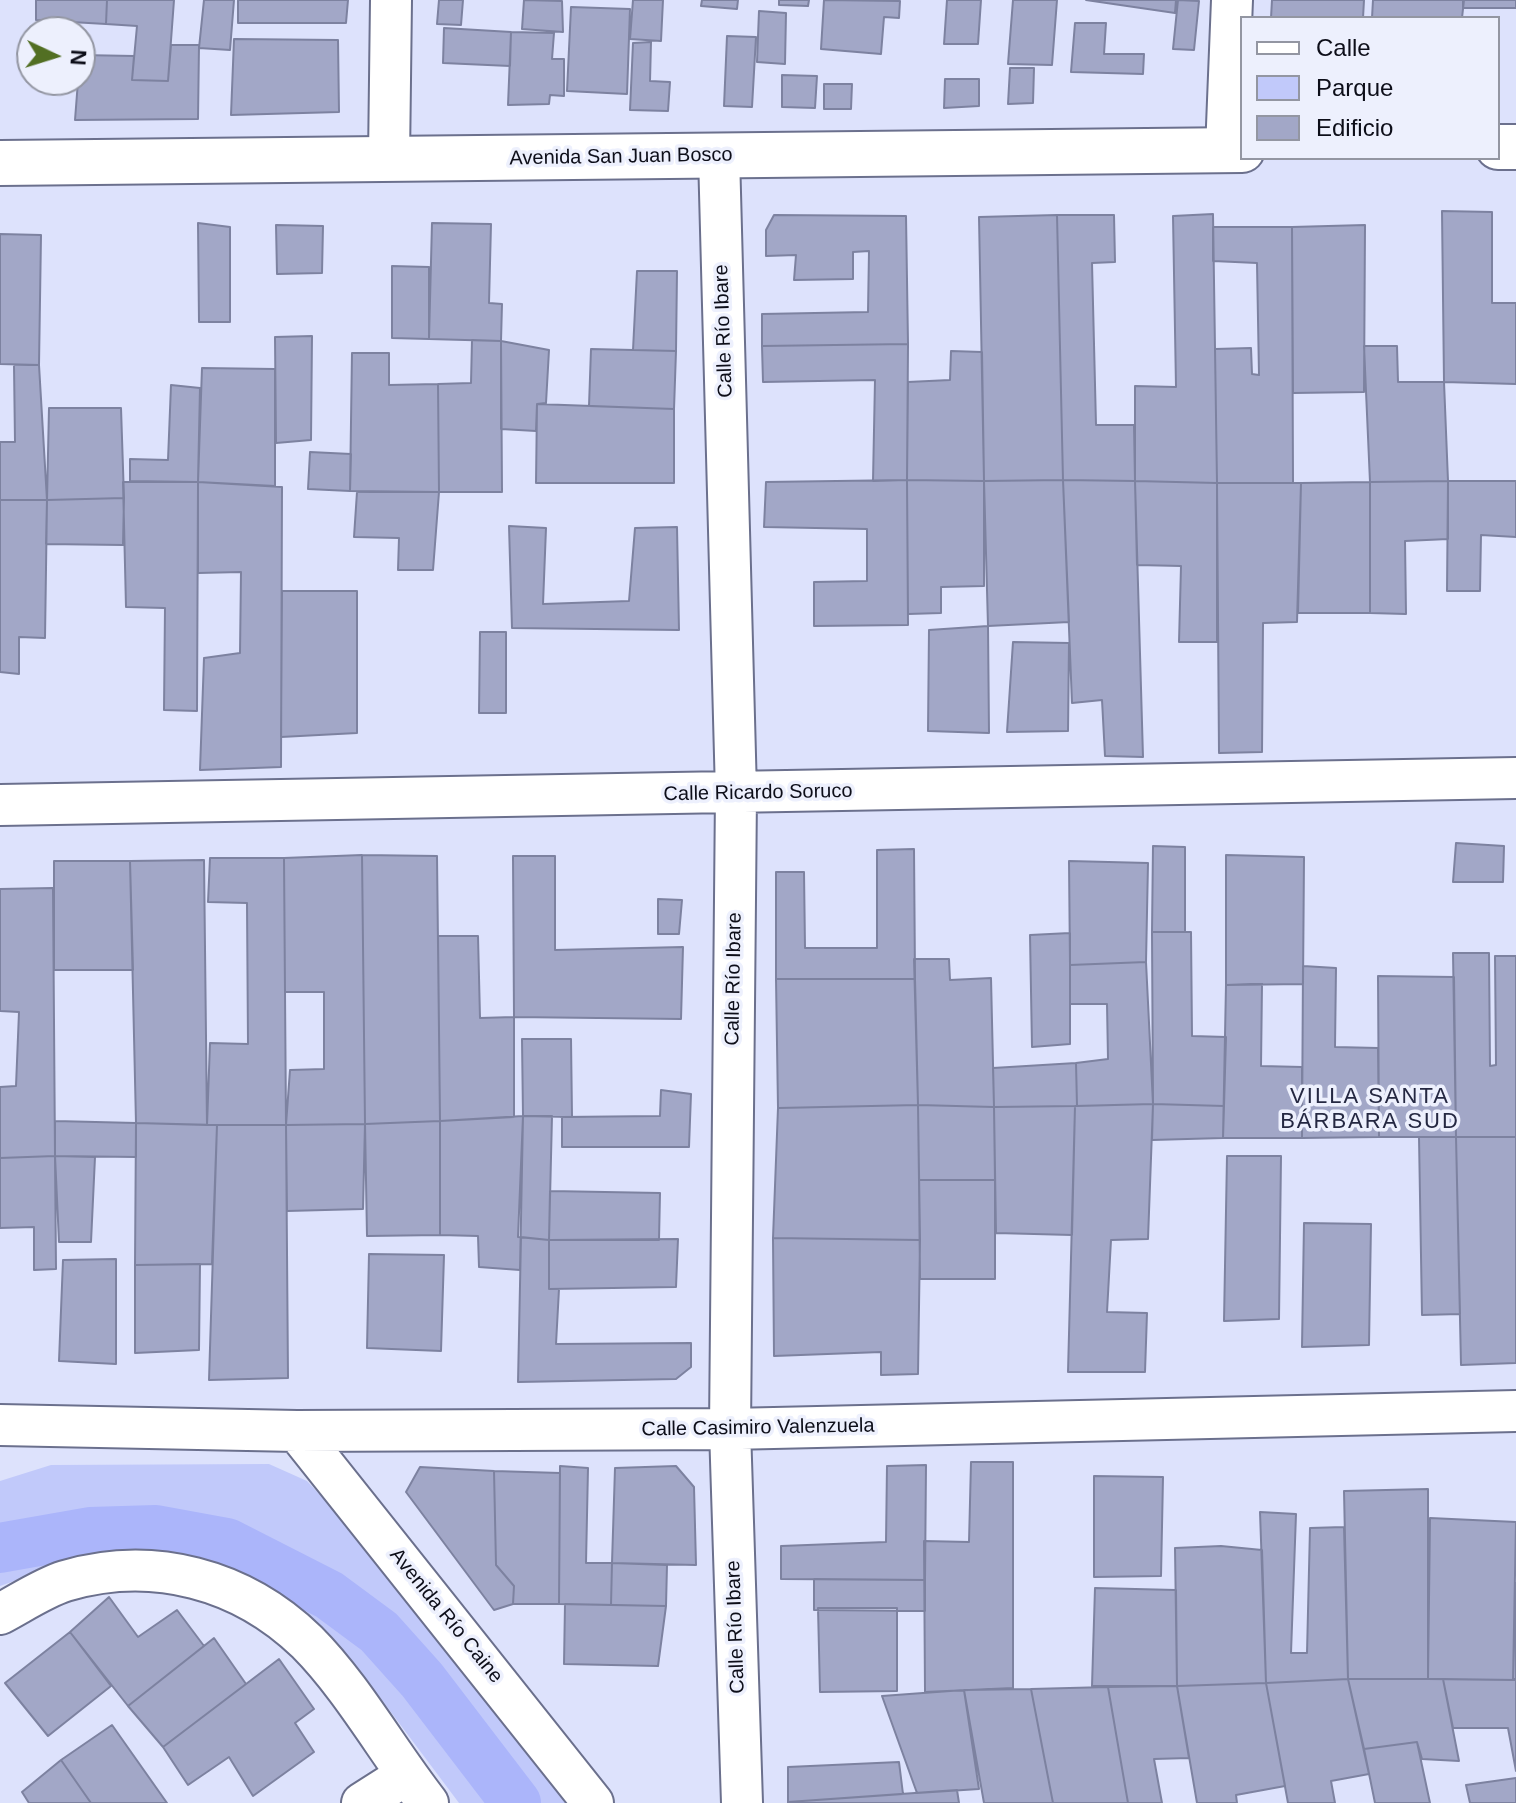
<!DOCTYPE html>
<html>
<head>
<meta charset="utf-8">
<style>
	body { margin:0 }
	#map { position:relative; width:1516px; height:1803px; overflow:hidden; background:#dde2fc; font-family:Arial,sans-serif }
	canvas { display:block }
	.legend { position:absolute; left:1240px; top:16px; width:260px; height:144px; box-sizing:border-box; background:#edf0fd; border:2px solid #9396a2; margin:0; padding:10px 14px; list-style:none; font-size:24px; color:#0d0e19 }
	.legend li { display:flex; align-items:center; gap:16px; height:40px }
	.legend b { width:40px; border:2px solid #9396a2 }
	.north { position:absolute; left:16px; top:16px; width:80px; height:80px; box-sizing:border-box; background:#edf0fd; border:2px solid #9396a2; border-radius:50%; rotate:94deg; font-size:22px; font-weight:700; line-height:32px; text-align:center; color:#0d0e19 }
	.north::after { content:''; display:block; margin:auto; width:28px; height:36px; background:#526f23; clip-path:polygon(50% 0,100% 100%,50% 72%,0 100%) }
</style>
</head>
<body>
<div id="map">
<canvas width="1516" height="1803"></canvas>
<ul class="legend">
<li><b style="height:10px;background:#fff"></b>Calle</li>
<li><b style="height:22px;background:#c1c9fa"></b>Parque</li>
<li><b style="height:22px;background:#a2a7c7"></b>Edificio</li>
</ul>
<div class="north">N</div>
</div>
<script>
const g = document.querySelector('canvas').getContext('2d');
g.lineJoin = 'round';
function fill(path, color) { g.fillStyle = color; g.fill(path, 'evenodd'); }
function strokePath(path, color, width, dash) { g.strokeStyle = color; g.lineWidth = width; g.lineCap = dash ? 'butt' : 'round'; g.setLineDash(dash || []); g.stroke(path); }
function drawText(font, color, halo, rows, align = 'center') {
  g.font = font + ' Arial,sans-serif'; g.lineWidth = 7; g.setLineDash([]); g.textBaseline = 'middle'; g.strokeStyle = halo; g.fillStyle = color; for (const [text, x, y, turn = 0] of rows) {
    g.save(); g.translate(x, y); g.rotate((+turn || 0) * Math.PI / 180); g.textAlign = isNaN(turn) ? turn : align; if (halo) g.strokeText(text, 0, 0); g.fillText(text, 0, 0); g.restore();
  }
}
fill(new Path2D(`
	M 269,1464 L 307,1481 L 338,1514 L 567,1803 L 459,1803 L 354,1663 L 296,1602 L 247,1573 L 186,1556 L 69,1562 L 0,1586 L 0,1481 L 51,1465 Z`), '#c1c9fa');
strokePath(new Path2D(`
	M 0,1548 L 90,1532 L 156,1530 L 227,1543 L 329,1595 L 379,1632 L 422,1680 L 516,1803`), '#abb5fa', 50);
const building = new Path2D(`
	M 36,0 L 107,0 L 106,24 L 36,20 Z
	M 107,0 L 174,0 L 168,81 L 132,80 L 137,26 L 106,24 Z
	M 204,0 L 234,0 L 230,50 L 199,48 Z
	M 238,0 L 348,0 L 346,23 L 238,23 Z
	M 439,0 L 463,0 L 461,25 L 437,24 Z
	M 524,0 L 562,1 L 563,32 L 522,29 Z
	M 633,0 L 663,0 L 661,41 L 630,39 Z
	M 702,0 L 738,0 L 737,9 L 701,6 Z
	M 779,0 L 809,0 L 808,6 L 779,5 Z
	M 824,0 L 900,1 L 899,18 L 884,17 L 881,54 L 821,49 Z
	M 947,0 L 981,0 L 978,44 L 944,44 Z
	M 1013,0 L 1057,0 L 1052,65 L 1008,64 Z
	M 1086,0 L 1176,0 L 1175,13 Z
	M 1178,0 L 1199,1 L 1194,50 L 1173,49 Z
	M 1272,0 L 1364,0 L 1363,18 L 1271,18 Z
	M 1373,0 L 1464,0 L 1462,18 L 1372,18 Z
	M 1463,0 L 1516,0 L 1516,8 L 1463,8 Z
	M 571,7 L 630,9 L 627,94 L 567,91 Z
	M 759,11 L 786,13 L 785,64 L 757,62 Z
	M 1075,23 L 1106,23 L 1104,54 L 1144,54 L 1143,74 L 1071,72 Z
	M 444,28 L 511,32 L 510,66 L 443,63 Z
	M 511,32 L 554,33 L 552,59 L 564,59 L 564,96 L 550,95 L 549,104 L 508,105 Z
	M 727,36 L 756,37 L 752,107 L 724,106 Z
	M 234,39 L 338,40 L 339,112 L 231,115 Z
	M 651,42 L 650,81 L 670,82 L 668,111 L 630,110 L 633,43 Z
	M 171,45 L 199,45 L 198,119 L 75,120 L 80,55 L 134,56 L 132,80 L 168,81 Z
	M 1010,68 L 1034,68 L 1033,103 L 1008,104 Z
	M 782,75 L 817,76 L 815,108 L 782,107 Z
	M 945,79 L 979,79 L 979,106 L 944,108 Z
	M 824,84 L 852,84 L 851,109 L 824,109 Z
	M 1442,211 L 1492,212 L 1492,303 L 1516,303 L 1516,384 L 1444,382 Z
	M 1213,214 L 1217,483 L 1135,481 L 1135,386 L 1176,387 L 1173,216 Z
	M 774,215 L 906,216 L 908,344 L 762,346 L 762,314 L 868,312 L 869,251 L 853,252 L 853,279 L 794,280 L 796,255 L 766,256 L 766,230 Z
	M 1057,215 L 1063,480 L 984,481 L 979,217 Z
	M 1057,215 L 1114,215 L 1115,262 L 1092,263 L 1096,425 L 1134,425 L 1135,481 L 1063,480 Z
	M 198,223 L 230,227 L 230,322 L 199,322 Z
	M 432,223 L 491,224 L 489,303 L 502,304 L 501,341 L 429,339 Z
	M 276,225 L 323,226 L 322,273 L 277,274 Z
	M 1365,225 L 1364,392 L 1293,393 L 1292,227 Z
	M 1213,227 L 1292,227 L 1293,483 L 1217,483 L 1215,349 L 1251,348 L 1252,374 L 1259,375 L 1257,263 L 1213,261 Z
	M 0,234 L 41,235 L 39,365 L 0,364 Z
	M 392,266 L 429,267 L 429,339 L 392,338 Z
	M 637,271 L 677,271 L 676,351 L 633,350 Z
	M 312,336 L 311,440 L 276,443 L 275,337 Z
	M 472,340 L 501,341 L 502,492 L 439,492 L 438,384 L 471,383 Z
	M 501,341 L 549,350 L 546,403 L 537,404 L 536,431 L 501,429 Z
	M 908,344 L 907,480 L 873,481 L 875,380 L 763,382 L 762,346 Z
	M 1364,346 L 1397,346 L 1398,382 L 1444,382 L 1448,481 L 1370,482 Z
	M 591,349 L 676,351 L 674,409 L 589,406 Z
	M 951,351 L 982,352 L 984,481 L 907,480 L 908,382 L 950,380 Z
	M 352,353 L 389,353 L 389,385 L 438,384 L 439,492 L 350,491 Z
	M 14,365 L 39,365 L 47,500 L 0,500 L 0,442 L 15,442 Z
	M 202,368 L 275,369 L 275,486 L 198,482 Z
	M 171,385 L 200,388 L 198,482 L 130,481 L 130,459 L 168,460 Z
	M 537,404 L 674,409 L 674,483 L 536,483 Z
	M 49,408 L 121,408 L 124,498 L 47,500 Z
	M 310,452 L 351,454 L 350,491 L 308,489 Z
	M 907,480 L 908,625 L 814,626 L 814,582 L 867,581 L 867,529 L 764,527 L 766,482 Z
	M 907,480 L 984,481 L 984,586 L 941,587 L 941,613 L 908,614 Z
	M 1063,480 L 1135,481 L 1143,757 L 1105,756 L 1102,700 L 1072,703 Z
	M 1063,480 L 1069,622 L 988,626 L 984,481 Z
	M 1135,481 L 1217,483 L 1217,642 L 1179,642 L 1181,566 L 1137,565 Z
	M 1448,481 L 1448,539 L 1405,541 L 1406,614 L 1370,613 L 1370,482 Z
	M 1448,481 L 1516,481 L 1516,537 L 1481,535 L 1480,591 L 1447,591 Z
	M 123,482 L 198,482 L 197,711 L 164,710 L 165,608 L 126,607 Z
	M 198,482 L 282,487 L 281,767 L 200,770 L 204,658 L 240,653 L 241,572 L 198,573 Z
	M 1370,482 L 1370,613 L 1298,613 L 1301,483 Z
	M 1217,483 L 1301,483 L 1297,622 L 1263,623 L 1262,752 L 1219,753 Z
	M 357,492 L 439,492 L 433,570 L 398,570 L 399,538 L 354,537 Z
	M 124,498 L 123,545 L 46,544 L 47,500 Z
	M 0,500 L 47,500 L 45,638 L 19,637 L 19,674 L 0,672 Z
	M 509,526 L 546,528 L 543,604 L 629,601 L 635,528 L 677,527 L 679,630 L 512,628 Z
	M 282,591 L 357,591 L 357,733 L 281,737 Z
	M 988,626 L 989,733 L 928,731 L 929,630 Z
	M 480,632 L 506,632 L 506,713 L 479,713 Z
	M 1013,642 L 1069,643 L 1068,731 L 1007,732 Z
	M 1456,843 L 1504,846 L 1503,882 L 1453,882 Z
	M 1153,846 L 1185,847 L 1185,932 L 1152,932 Z
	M 914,849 L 915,979 L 776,979 L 776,872 L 804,872 L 805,948 L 877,948 L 877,850 Z
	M 362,855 L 437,856 L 440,1121 L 365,1124 Z
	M 362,855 L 365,1124 L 286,1125 L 290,1070 L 324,1069 L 324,992 L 285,992 L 284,858 Z
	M 1226,855 L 1304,857 L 1303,984 L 1226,985 Z
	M 513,856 L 555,856 L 555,950 L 683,947 L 681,1019 L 514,1017 Z
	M 210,858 L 284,858 L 286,1125 L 207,1125 L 210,1043 L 248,1044 L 247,903 L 208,902 Z
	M 204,860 L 207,1125 L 136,1123 L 130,861 Z
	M 54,861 L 130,861 L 133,970 L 54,970 Z
	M 1069,861 L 1148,863 L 1146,962 L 1070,965 Z
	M 53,888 L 55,1156 L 0,1158 L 0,1087 L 16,1086 L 19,1012 L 0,1011 L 0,889 Z
	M 658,899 L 682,900 L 679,934 L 658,934 Z
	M 1152,932 L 1191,932 L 1192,1036 L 1226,1037 L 1224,1106 L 1153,1104 Z
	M 1070,933 L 1070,1044 L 1032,1047 L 1030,935 Z
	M 438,936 L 478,936 L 480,1018 L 514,1017 L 514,1117 L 440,1121 Z
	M 1453,953 L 1489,953 L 1490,1066 L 1496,1065 L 1495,956 L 1516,956 L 1516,1137 L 1456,1137 Z
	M 914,959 L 949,959 L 950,980 L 991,978 L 994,1107 L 918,1105 Z
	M 1146,962 L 1153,1104 L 1077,1106 L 1076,1063 L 1108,1059 L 1107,1004 L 1070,1004 L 1070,965 Z
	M 1303,966 L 1336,968 L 1335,1047 L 1378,1048 L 1379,1137 L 1302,1138 Z
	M 1378,976 L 1454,977 L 1456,1137 L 1379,1137 Z
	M 776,979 L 915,979 L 918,1105 L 778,1108 Z
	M 1262,984 L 1261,1066 L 1302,1067 L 1302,1138 L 1223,1138 L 1226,985 Z
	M 522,1039 L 571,1039 L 572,1117 L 523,1116 Z
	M 1076,1063 L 1077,1106 L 994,1107 L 993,1068 Z
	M 661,1090 L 691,1094 L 689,1147 L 562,1147 L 562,1117 L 660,1116 Z
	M 1153,1104 L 1224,1106 L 1223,1138 L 1152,1140 Z
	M 1153,1104 L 1148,1239 L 1111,1240 L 1107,1312 L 1147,1313 L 1145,1372 L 1068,1372 L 1075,1106 Z
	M 918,1105 L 994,1107 L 995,1180 L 919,1180 Z
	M 918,1105 L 920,1240 L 773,1238 L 778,1108 Z
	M 1075,1106 L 1072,1235 L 996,1233 L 994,1107 Z
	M 523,1116 L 552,1116 L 549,1240 L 518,1237 Z
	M 523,1116 L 520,1270 L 479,1267 L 478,1236 L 440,1235 L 440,1121 Z
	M 55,1121 L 136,1123 L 136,1157 L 55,1156 Z
	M 440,1121 L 440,1235 L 367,1236 L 365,1124 Z
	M 136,1123 L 217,1125 L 212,1264 L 135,1265 Z
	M 365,1124 L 363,1209 L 287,1211 L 286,1125 Z
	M 217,1125 L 286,1125 L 288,1378 L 209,1380 Z
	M 1419,1137 L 1456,1137 L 1460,1314 L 1422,1315 Z
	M 1456,1137 L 1516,1137 L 1516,1363 L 1461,1365 Z
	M 55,1156 L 95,1157 L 91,1242 L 59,1242 Z
	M 55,1156 L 56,1269 L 34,1270 L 34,1227 L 0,1228 L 0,1158 Z
	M 1227,1156 L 1281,1156 L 1279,1319 L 1224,1321 Z
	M 919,1180 L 995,1180 L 995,1279 L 920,1279 Z
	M 550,1191 L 660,1193 L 659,1240 L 549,1240 Z
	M 1304,1223 L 1371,1224 L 1369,1345 L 1302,1347 Z
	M 521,1237 L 549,1240 L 549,1289 L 559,1289 L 556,1344 L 691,1343 L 691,1367 L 676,1379 L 518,1382 Z
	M 773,1238 L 920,1240 L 918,1374 L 881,1375 L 881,1352 L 774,1356 Z
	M 678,1239 L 676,1287 L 549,1289 L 549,1240 Z
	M 369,1254 L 444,1255 L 441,1351 L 367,1348 Z
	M 116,1259 L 116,1364 L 59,1361 L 63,1260 Z
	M 200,1264 L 199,1350 L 135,1353 L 135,1265 Z
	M 971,1462 L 1013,1462 L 1013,1688 L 925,1692 L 924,1541 L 969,1542 Z
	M 926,1465 L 925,1580 L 781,1579 L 781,1546 L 886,1542 L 887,1466 Z
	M 560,1466 L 588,1468 L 586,1563 L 612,1563 L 611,1605 L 559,1604 Z
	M 676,1466 L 694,1487 L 696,1565 L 612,1563 L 615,1468 Z
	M 420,1467 L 494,1471 L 496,1565 L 514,1586 L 513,1604 L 494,1610 L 406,1492 Z
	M 494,1471 L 560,1473 L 559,1604 L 513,1604 L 514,1586 L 496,1565 Z
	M 1094,1476 L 1163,1477 L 1161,1576 L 1094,1577 Z
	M 1428,1489 L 1428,1679 L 1348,1679 L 1344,1491 Z
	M 1260,1512 L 1296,1514 L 1291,1653 L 1307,1653 L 1310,1528 L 1344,1527 L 1348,1679 L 1266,1683 Z
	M 1430,1518 L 1516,1522 L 1513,1680 L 1428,1679 Z
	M 1221,1546 L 1262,1550 L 1266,1683 L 1177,1686 L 1175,1548 Z
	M 612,1563 L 667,1565 L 666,1606 L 611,1605 Z
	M 814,1579 L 925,1580 L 925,1611 L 814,1610 Z
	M 1515,1582 L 1516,1679 L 1513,1679 Z
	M 1095,1588 L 1176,1590 L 1177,1686 L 1092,1686 Z
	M 109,1597 L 138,1637 L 177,1610 L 204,1646 L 128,1706 L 70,1632 Z
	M 565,1604 L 666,1606 L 658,1666 L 564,1664 Z
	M 818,1608 L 897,1608 L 897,1691 L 820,1692 Z
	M 70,1632 L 111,1686 L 48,1736 L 5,1683 Z
	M 214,1638 L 246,1684 L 163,1747 L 128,1706 Z
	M 279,1659 L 314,1709 L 295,1723 L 314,1752 L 253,1796 L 229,1757 L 188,1785 L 163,1747 Z
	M 1348,1679 L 1443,1679 L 1459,1761 L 1422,1759 L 1417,1742 L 1364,1749 Z
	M 1348,1679 L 1369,1774 L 1331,1781 L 1335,1803 L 1288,1803 L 1266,1683 Z
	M 1443,1679 L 1516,1680 L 1516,1771 L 1508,1728 L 1453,1728 Z
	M 1266,1683 L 1285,1786 L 1236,1795 L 1237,1803 L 1197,1803 L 1177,1686 Z
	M 1177,1686 L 1189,1758 L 1154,1759 L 1162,1803 L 1128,1803 L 1108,1687 Z
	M 1108,1687 L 1128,1803 L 1053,1803 L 1031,1689 Z
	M 1031,1689 L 1053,1803 L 984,1803 L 964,1690 Z
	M 964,1690 L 979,1789 L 917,1793 L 882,1696 Z
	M 112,1725 L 167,1803 L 91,1803 L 61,1760 Z
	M 1417,1742 L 1430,1803 L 1375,1803 L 1364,1749 Z
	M 61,1760 L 91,1803 L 29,1803 L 22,1792 Z
	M 899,1762 L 903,1794 L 788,1802 L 788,1767 Z
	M 1516,1778 L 1516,1803 L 1470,1803 L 1466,1785 Z
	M 957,1790 L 959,1803 L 788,1803 L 788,1802 Z`);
fill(building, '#a2a7c7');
strokePath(building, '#7d82a0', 2);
const minor = new Path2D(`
	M 1226,151 L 1232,0
	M 719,155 L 736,793 L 730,1429 L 742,1803
	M 389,159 L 391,0
	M 0,805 L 1516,778
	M 0,1425 L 297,1431 L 730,1429 L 1516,1411
	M 297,1431 L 593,1803
	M 0,1614 C 21,1603 43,1588 65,1581 C 153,1555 242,1579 307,1642 C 352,1687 388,1752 428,1803
	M 362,1803 L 406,1775`);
const tertiary = new Path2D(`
	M 1498,147 L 1516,147
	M 0,163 L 1242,150`);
strokePath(minor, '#6b708d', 44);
strokePath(tertiary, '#6b708d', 48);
strokePath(minor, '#fff', 40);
strokePath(tertiary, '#fff', 44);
drawText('20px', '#0d0e19', '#edf0fd', [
	["Avenida San Juan Bosco",621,157,-1],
	["Calle Río Ibare",724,331,-92],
	["Calle Ricardo Soruco",758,793,-1],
	["Calle Río Ibare",734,979,-89],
	["Calle Casimiro Valenzuela",758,1428,-1],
	["Avenida Río Caine",446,1616,51],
	["Calle Río Ibare",736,1627,-92]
]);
g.letterSpacing = '2px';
drawText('22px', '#252842', '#edf0fd', [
	["VILLA SANTA",1370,1097],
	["BÁRBARA SUD",1370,1122]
]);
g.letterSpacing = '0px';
</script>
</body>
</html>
